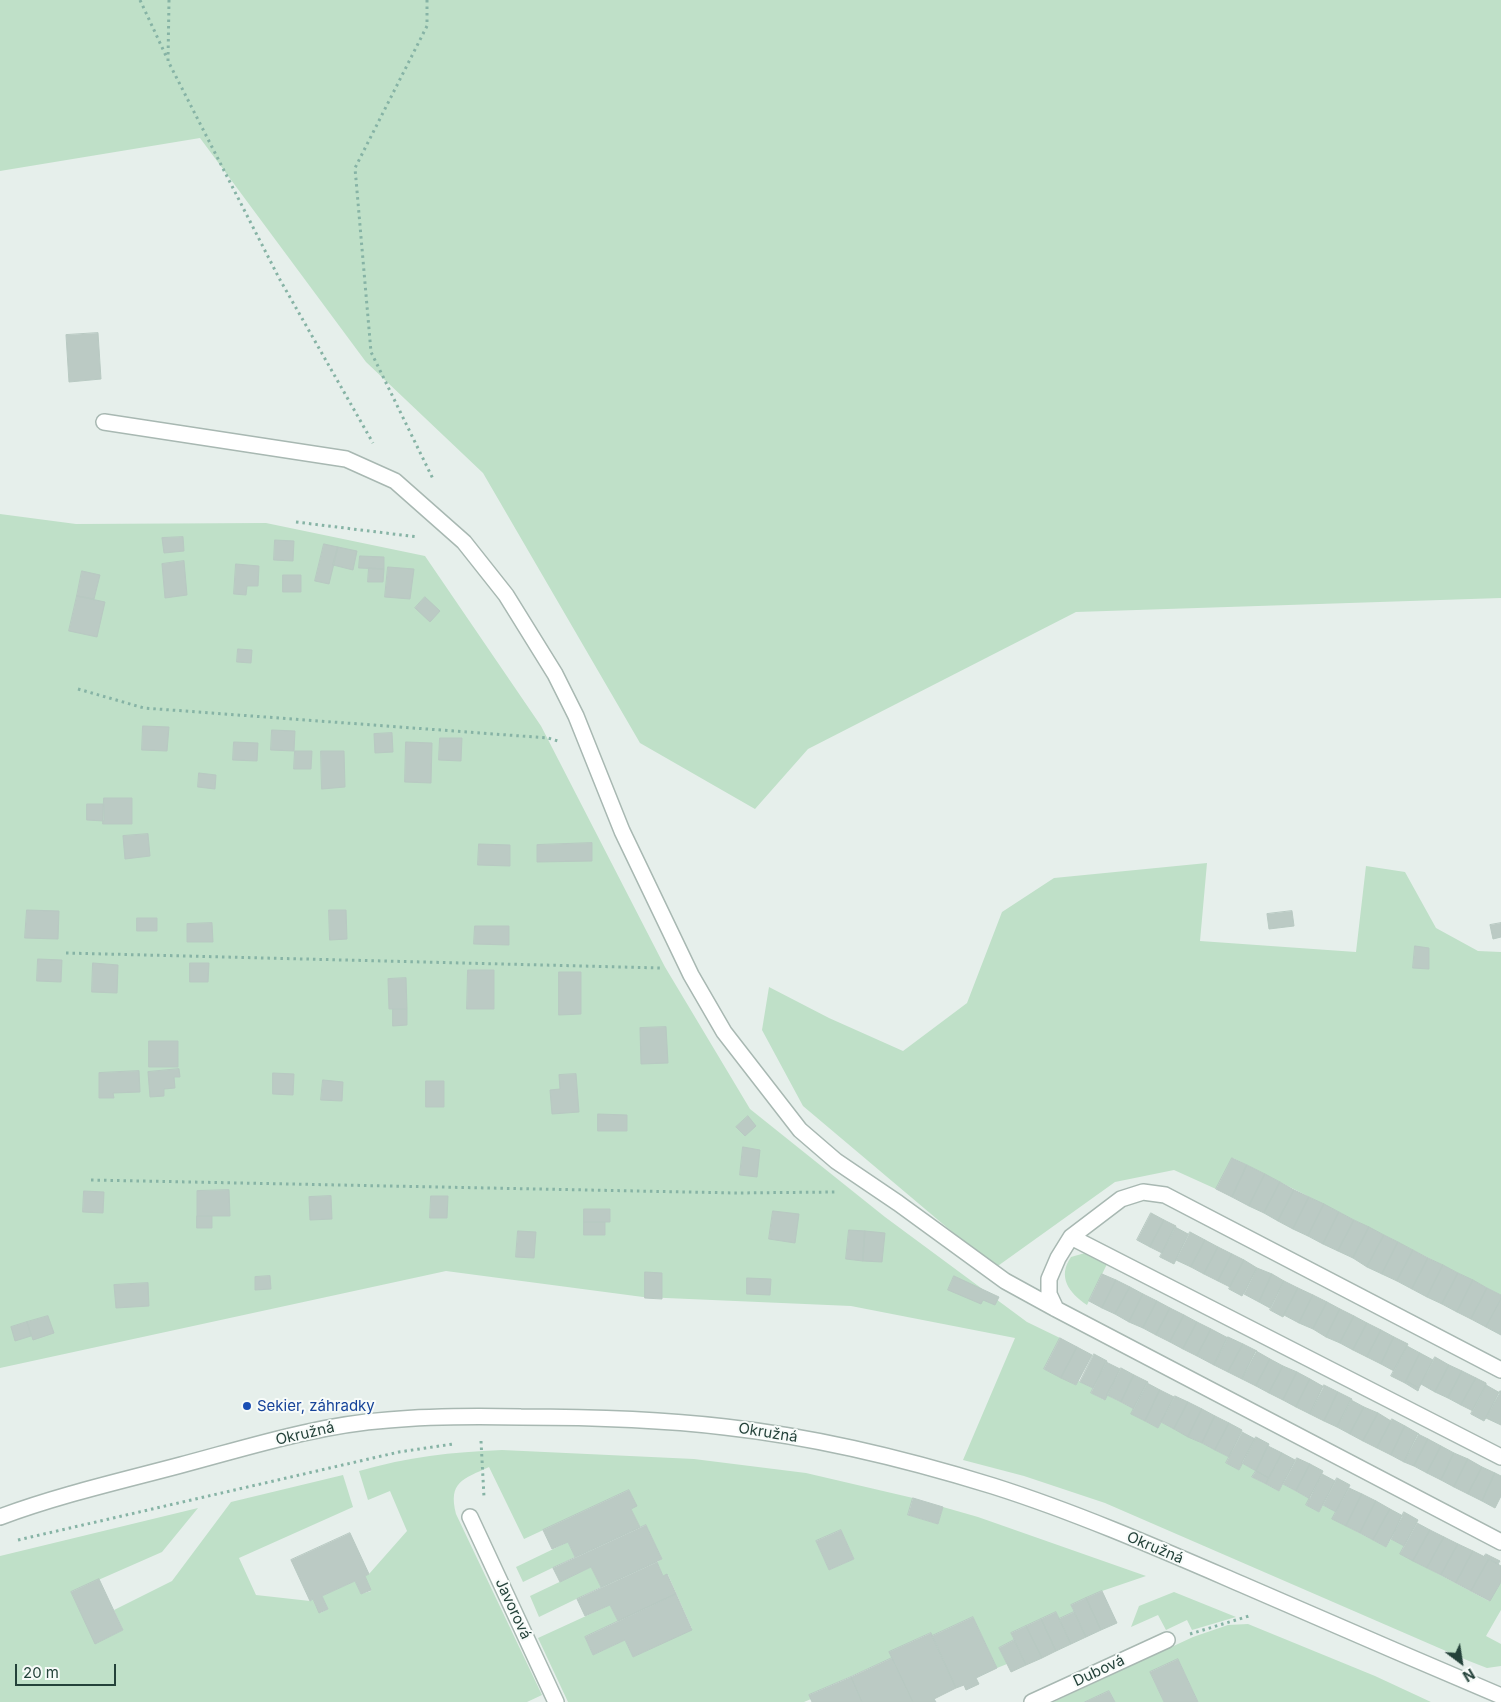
<!DOCTYPE html>
<html>
<head>
<meta charset="utf-8">
<style>
	body { margin:0 }
	#map { position:relative; width:1501px; height:1702px; overflow:hidden; background:#e6efeb; font-family:Inter,sans-serif }
	canvas { display:block }
	.north { position:absolute; left:1436px; top:1637px; width:50px; height:50px; -webkit-text-stroke:4px #f7fbf9; paint-order:stroke; rotate:149deg; font-size:14px; font-weight:700; line-height:20px; text-align:center; color:#24423a }
	.north::after { content:''; display:block; margin:auto; width:18px; height:22px; background:#24423a; clip-path:polygon(50% 0,100% 100%,50% 72%,0 100%) }
	.scale { position:absolute; left:15px; top:1664px; width:101px; height:22px; box-sizing:border-box; border:2px solid #24423a; border-top:0; padding-left:6px; font-size:15px; line-height:18px; white-space:nowrap; color:#24423a; -webkit-text-stroke:4px #f7fbf9; paint-order:stroke }
</style>
</head>
<body>
<div id="map">
<canvas width="1501" height="1702"></canvas>
<div class="north">N</div>
<div class="scale">20 m</div>
</div>
<script>
const g = document.querySelector('canvas').getContext('2d');
g.lineJoin = 'round';
function fill(path, color) { g.fillStyle = color; g.fill(path, 'evenodd'); }
function strokePath(path, color, width, dash) { g.strokeStyle = color; g.lineWidth = width; g.lineCap = dash ? 'butt' : 'round'; g.setLineDash(dash || []); g.stroke(path); }
function drawText(font, color, halo, rows, align = 'center') {
  g.font = font + ' Inter,sans-serif'; g.lineWidth = 4; g.setLineDash([]); g.textBaseline = 'middle'; g.strokeStyle = halo; g.fillStyle = color; for (const [text, x, y, turn = 0] of rows) {
    g.save(); g.translate(x, y); g.rotate((+turn || 0) * Math.PI / 180); g.textAlign = isNaN(turn) ? turn : align; if (halo) g.strokeText(text, 0, 0); g.fillText(text, 0, 0); g.restore();
  }
}
fill(new Path2D(`
	M 0,0 L 1501,0 L 1501,598 L 1076,612 L 808,749 L 755,809 L 640,743 L 483,473 L 366,362 L 200,138 L 0,171 Z
	M 0,514 L 76,524 L 266,523 L 425,556 L 541,726 L 665,967 L 750,1109 L 885,1217 L 1027,1322 L 1060,1338 L 1044,1369 L 1076,1385 L 1078,1381 L 1093,1388 L 1091,1393 L 1104,1400 L 1107,1395 L 1134,1409 L 1132,1414 L 1158,1428 L 1161,1422 L 1229,1457 L 1226,1463 L 1239,1470 L 1242,1463 L 1256,1471 L 1252,1477 L 1279,1491 L 1283,1484 L 1310,1499 L 1306,1505 L 1319,1512 L 1323,1505 L 1336,1512 L 1333,1519 L 1386,1547 L 1391,1539 L 1404,1546 L 1401,1554 L 1489,1601 L 1501,1582 L 1501,1610 L 1486,1636 L 1501,1644 L 1501,1666 L 1487,1668 L 1469,1661 L 1105,1503 L 1024,1476 L 963,1460 L 1015,1338 L 851,1306 L 643,1297 L 446,1271 L 0,1368 Z
	M 1207,863 L 1200,941 L 1356,952 L 1366,866 L 1405,872 L 1436,928 L 1478,951 L 1501,952 L 1501,1295 L 1233,1158 L 1216,1189 L 1174,1170 L 1115,1182 L 995,1268 L 803,1106 L 762,1030 L 769,987 L 829,1018 L 903,1051 L 967,1003 L 1002,912 L 1054,878 Z
	M 1085,1253 L 1107,1264 L 1087,1305 C 1069,1293 1057,1277 1071,1257 Z
	M 502,1450 L 694,1459 L 806,1473 L 913,1498 L 908,1515 L 938,1524 L 943,1507 L 978,1517 L 1146,1576 L 1102,1591 L 1071,1605 L 1074,1612 L 1059,1619 L 1056,1612 L 1011,1633 L 1014,1640 L 999,1648 L 1007,1664 L 997,1668 L 973,1617 L 932,1636 L 930,1633 L 890,1652 L 892,1658 L 809,1695 L 811,1699 L 804,1702 L 568,1702 L 538,1638 L 610,1605 L 618,1621 L 585,1637 L 593,1655 L 625,1640 L 633,1657 L 692,1629 L 668,1575 L 663,1576 L 657,1562 L 662,1559 L 646,1525 L 640,1527 L 631,1509 L 636,1505 L 629,1490 L 524,1539 L 489,1467 C 463,1479 448,1482 456,1514 L 542,1695 L 527,1702 L 0,1702 L 0,1556 L 198,1508 L 162,1552 L 71,1592 L 96,1643 L 123,1630 L 114,1610 L 172,1581 L 231,1502 L 343,1475 L 353,1507 L 239,1558 L 256,1595 L 310,1601 L 313,1599 L 320,1613 L 328,1609 L 322,1596 L 355,1581 L 361,1594 L 371,1591 L 365,1576 L 369,1574 L 407,1531 L 390,1491 L 368,1500 L 359,1471 C 408,1457 451,1452 502,1450 ZM 841,1530 L 854,1559 L 829,1570 L 816,1541 Z
	M 568,1542 L 575,1557 L 523,1582 L 516,1567 Z
	M 591,1567 L 601,1587 L 539,1617 L 530,1596 Z
	M 1174,1592 L 1236,1617 L 1192,1630 L 1187,1620 L 1166,1630 L 1158,1615 L 1131,1627 L 1139,1606 Z
	M 1248,1624 L 1375,1676 L 1431,1702 L 1198,1702 L 1178,1659 L 1150,1672 L 1164,1702 L 1115,1702 L 1109,1691 L 1085,1702 L 1053,1702 L 1193,1637 L 1228,1625 Z`), '#bfe0c8');
const building = new Path2D(`
	M 98,333 L 101,379 L 69,382 L 66,335 Z
	M 183,537 L 184,551 L 164,553 L 162,538 Z
	M 275,540 L 294,541 L 293,561 L 274,560 Z
	M 324,544 L 338,547 L 329,584 L 315,581 Z
	M 338,547 L 357,551 L 353,570 L 333,565 Z
	M 360,556 L 384,557 L 384,569 L 359,568 Z
	M 184,561 L 187,595 L 165,598 L 162,564 Z
	M 236,564 L 259,566 L 258,586 L 247,586 L 246,595 L 234,594 Z
	M 388,567 L 414,569 L 410,599 L 385,597 Z
	M 369,568 L 384,569 L 383,582 L 368,582 Z
	M 82,571 L 100,575 L 94,599 L 77,596 Z
	M 283,575 L 301,575 L 301,592 L 283,592 Z
	M 77,596 L 105,602 L 97,637 L 69,631 Z
	M 425,597 L 440,611 L 430,622 L 415,608 Z
	M 238,649 L 252,650 L 251,663 L 237,662 Z
	M 143,726 L 169,727 L 167,751 L 142,750 Z
	M 272,730 L 295,731 L 294,751 L 271,750 Z
	M 392,733 L 393,752 L 375,753 L 374,734 Z
	M 440,738 L 462,738 L 461,761 L 439,760 Z
	M 234,742 L 258,743 L 257,761 L 233,760 Z
	M 406,742 L 432,743 L 431,783 L 405,782 Z
	M 295,751 L 312,751 L 311,769 L 294,769 Z
	M 321,751 L 344,751 L 345,787 L 322,789 Z
	M 199,773 L 216,775 L 215,789 L 198,787 Z
	M 104,798 L 132,798 L 132,824 L 103,824 Z
	M 87,804 L 104,804 L 104,821 L 87,820 Z
	M 148,834 L 150,856 L 125,859 L 123,836 Z
	M 592,843 L 592,861 L 537,862 L 537,845 Z
	M 479,844 L 510,845 L 510,866 L 478,865 Z
	M 27,910 L 59,911 L 58,939 L 25,938 Z
	M 329,910 L 346,910 L 347,939 L 330,940 Z
	M 1292,911 L 1294,926 L 1269,929 L 1267,914 Z
	M 137,918 L 157,918 L 157,931 L 137,931 Z
	M 212,923 L 213,942 L 187,942 L 187,924 Z
	M 1501,923 L 1501,937 L 1493,939 L 1490,925 Z
	M 475,926 L 509,926 L 509,945 L 474,944 Z
	M 1415,946 L 1429,948 L 1429,969 L 1413,968 Z
	M 38,959 L 62,960 L 61,982 L 37,981 Z
	M 93,963 L 118,965 L 117,993 L 92,992 Z
	M 190,963 L 209,963 L 208,982 L 190,982 Z
	M 468,970 L 494,970 L 494,1009 L 467,1009 Z
	M 559,972 L 581,972 L 581,1014 L 559,1015 Z
	M 406,978 L 407,1009 L 389,1009 L 388,979 Z
	M 393,1009 L 407,1009 L 407,1025 L 393,1026 Z
	M 666,1027 L 668,1063 L 641,1064 L 640,1028 Z
	M 149,1041 L 178,1041 L 178,1067 L 149,1067 Z
	M 179,1069 L 180,1077 L 174,1077 L 175,1088 L 164,1089 L 164,1096 L 150,1097 L 148,1072 Z
	M 139,1071 L 140,1092 L 113,1093 L 114,1098 L 99,1098 L 99,1073 Z
	M 273,1073 L 294,1074 L 293,1095 L 273,1094 Z
	M 576,1074 L 579,1112 L 552,1114 L 550,1090 L 560,1089 L 559,1075 Z
	M 323,1080 L 343,1082 L 342,1101 L 321,1100 Z
	M 426,1081 L 444,1081 L 444,1107 L 426,1107 Z
	M 598,1114 L 627,1115 L 627,1131 L 598,1131 Z
	M 748,1116 L 756,1126 L 745,1136 L 736,1127 Z
	M 743,1147 L 760,1150 L 757,1177 L 740,1175 Z
	M 1232,1158 L 1247,1165 L 1232,1197 L 1216,1189 Z
	M 1247,1165 L 1265,1174 L 1249,1206 L 1232,1197 Z
	M 1265,1174 L 1280,1182 L 1264,1213 L 1249,1206 Z
	M 1280,1182 L 1294,1190 L 1278,1221 L 1264,1213 Z
	M 229,1190 L 230,1216 L 197,1216 L 197,1191 Z
	M 1294,1190 L 1309,1197 L 1293,1229 L 1278,1221 Z
	M 84,1191 L 104,1192 L 103,1213 L 83,1212 Z
	M 331,1196 L 332,1219 L 310,1220 L 309,1197 Z
	M 431,1196 L 448,1196 L 447,1218 L 430,1218 Z
	M 1309,1197 L 1324,1204 L 1308,1236 L 1293,1229 Z
	M 1324,1204 L 1339,1212 L 1323,1244 L 1308,1236 Z
	M 584,1209 L 610,1209 L 610,1222 L 584,1222 Z
	M 773,1211 L 799,1214 L 795,1243 L 769,1239 Z
	M 1339,1212 L 1354,1220 L 1338,1251 L 1323,1244 Z
	M 1151,1213 L 1164,1220 L 1150,1247 L 1137,1240 Z
	M 197,1216 L 212,1216 L 212,1228 L 197,1228 Z
	M 1164,1220 L 1176,1226 L 1162,1253 L 1150,1247 Z
	M 1354,1220 L 1369,1227 L 1353,1258 L 1338,1251 Z
	M 584,1222 L 605,1222 L 605,1235 L 584,1235 Z
	M 1175,1227 L 1188,1234 L 1174,1264 L 1160,1257 Z
	M 1369,1227 L 1384,1235 L 1367,1267 L 1353,1258 Z
	M 849,1230 L 865,1231 L 863,1261 L 846,1259 Z
	M 518,1231 L 536,1232 L 534,1258 L 516,1257 Z
	M 865,1231 L 885,1233 L 882,1262 L 863,1261 Z
	M 1190,1232 L 1205,1240 L 1191,1267 L 1176,1260 Z
	M 1384,1235 L 1398,1242 L 1382,1274 L 1367,1267 Z
	M 1205,1240 L 1218,1247 L 1204,1274 L 1191,1267 Z
	M 1398,1242 L 1413,1250 L 1397,1281 L 1382,1274 Z
	M 1218,1247 L 1232,1254 L 1218,1281 L 1204,1274 Z
	M 1413,1250 L 1428,1258 L 1412,1289 L 1397,1281 Z
	M 1232,1254 L 1244,1260 L 1230,1287 L 1218,1281 Z
	M 1428,1258 L 1443,1265 L 1427,1297 L 1412,1289 Z
	M 1244,1260 L 1257,1268 L 1242,1296 L 1229,1289 Z
	M 1443,1265 L 1458,1273 L 1442,1304 L 1427,1297 Z
	M 1257,1268 L 1272,1274 L 1259,1302 L 1244,1294 Z
	M 645,1272 L 662,1273 L 662,1299 L 645,1298 Z
	M 1458,1273 L 1473,1280 L 1457,1312 L 1442,1304 Z
	M 1102,1274 L 1116,1280 L 1102,1308 L 1089,1301 Z
	M 1272,1274 L 1284,1281 L 1270,1308 L 1259,1302 Z
	M 270,1276 L 271,1289 L 255,1290 L 255,1277 Z
	M 954,1276 L 999,1297 L 995,1305 L 983,1300 L 981,1304 L 948,1290 Z
	M 747,1278 L 771,1279 L 770,1295 L 747,1294 Z
	M 1116,1280 L 1130,1287 L 1115,1314 L 1102,1308 Z
	M 1473,1280 L 1487,1288 L 1471,1319 L 1457,1312 Z
	M 1284,1281 L 1298,1288 L 1283,1317 L 1270,1310 Z
	M 148,1283 L 149,1306 L 116,1308 L 114,1285 Z
	M 1130,1287 L 1143,1294 L 1129,1322 L 1115,1314 Z
	M 1298,1288 L 1313,1295 L 1299,1323 L 1284,1315 Z
	M 1487,1288 L 1501,1295 L 1501,1299 L 1486,1327 L 1471,1319 Z
	M 1143,1294 L 1157,1301 L 1143,1328 L 1129,1322 Z
	M 1313,1295 L 1327,1302 L 1313,1329 L 1299,1323 Z
	M 1501,1299 L 1501,1335 L 1486,1327 Z
	M 1157,1301 L 1170,1308 L 1156,1335 L 1143,1328 Z
	M 1327,1302 L 1340,1309 L 1326,1337 L 1313,1329 Z
	M 1170,1308 L 1184,1315 L 1170,1342 L 1156,1335 Z
	M 1340,1309 L 1354,1316 L 1340,1343 L 1326,1337 Z
	M 1184,1315 L 1197,1322 L 1183,1349 L 1170,1342 Z
	M 48,1316 L 54,1333 L 33,1340 L 27,1322 Z
	M 1354,1316 L 1367,1323 L 1353,1350 L 1340,1343 Z
	M 27,1322 L 31,1336 L 15,1341 L 11,1327 Z
	M 1197,1322 L 1211,1329 L 1197,1356 L 1183,1349 Z
	M 1367,1323 L 1381,1330 L 1367,1357 L 1353,1350 Z
	M 1211,1329 L 1228,1338 L 1214,1365 L 1197,1356 Z
	M 1381,1330 L 1394,1337 L 1381,1364 L 1367,1357 Z
	M 1228,1337 L 1243,1344 L 1228,1372 L 1214,1365 Z
	M 1394,1337 L 1408,1344 L 1394,1371 L 1381,1364 Z
	M 1060,1338 L 1077,1347 L 1061,1378 L 1044,1369 Z
	M 1243,1344 L 1257,1351 L 1242,1379 L 1228,1372 Z
	M 1407,1346 L 1420,1353 L 1405,1383 L 1391,1376 Z
	M 1077,1347 L 1092,1355 L 1076,1385 L 1061,1378 Z
	M 1256,1351 L 1270,1359 L 1256,1386 L 1242,1379 Z
	M 1420,1353 L 1433,1360 L 1419,1388 L 1406,1381 Z
	M 1094,1354 L 1107,1361 L 1093,1388 L 1080,1382 Z
	M 1435,1357 L 1449,1365 L 1435,1392 L 1421,1384 Z
	M 1270,1359 L 1283,1366 L 1269,1393 L 1256,1386 Z
	M 1106,1362 L 1120,1369 L 1105,1400 L 1091,1393 Z
	M 1449,1365 L 1462,1371 L 1448,1398 L 1435,1392 Z
	M 1283,1366 L 1297,1372 L 1283,1400 L 1269,1393 Z
	M 1121,1368 L 1134,1375 L 1121,1402 L 1107,1395 Z
	M 1462,1371 L 1476,1378 L 1461,1405 L 1448,1398 Z
	M 1297,1372 L 1310,1379 L 1296,1407 L 1283,1400 Z
	M 1134,1375 L 1148,1382 L 1134,1409 L 1121,1402 Z
	M 1476,1378 L 1486,1383 L 1486,1385 L 1473,1411 L 1461,1405 Z
	M 1310,1379 L 1324,1387 L 1310,1414 L 1296,1407 Z
	M 1406,1381 L 1419,1388 L 1418,1391 L 1405,1383 Z
	M 1147,1383 L 1160,1390 L 1145,1421 L 1131,1414 Z
	M 1324,1385 L 1338,1392 L 1324,1421 L 1310,1414 Z
	M 1486,1385 L 1500,1393 L 1484,1421 L 1471,1414 Z
	M 1160,1390 L 1174,1397 L 1158,1428 L 1145,1421 Z
	M 1500,1391 L 1501,1391 L 1501,1425 L 1486,1418 Z
	M 1338,1392 L 1352,1399 L 1337,1427 L 1324,1421 Z
	M 1175,1396 L 1188,1402 L 1174,1429 L 1161,1422 Z
	M 1351,1400 L 1364,1407 L 1350,1434 L 1337,1427 Z
	M 1188,1402 L 1202,1409 L 1188,1437 L 1174,1429 Z
	M 1364,1407 L 1378,1413 L 1363,1441 L 1350,1434 Z
	M 1202,1409 L 1215,1416 L 1202,1443 L 1188,1437 Z
	M 1378,1413 L 1391,1421 L 1377,1448 L 1363,1441 Z
	M 1215,1416 L 1229,1423 L 1215,1450 L 1202,1443 Z
	M 1392,1419 L 1405,1426 L 1391,1455 L 1377,1448 Z
	M 1229,1423 L 1242,1430 L 1229,1457 L 1215,1450 Z
	M 1405,1426 L 1419,1434 L 1404,1462 L 1391,1455 Z
	M 1242,1432 L 1255,1439 L 1239,1470 L 1226,1463 Z
	M 1418,1434 L 1428,1439 L 1414,1466 L 1404,1462 Z
	M 1256,1437 L 1269,1444 L 1256,1471 L 1242,1463 Z
	M 1428,1439 L 1441,1446 L 1427,1473 L 1414,1466 Z
	M 1268,1446 L 1282,1453 L 1269,1478 L 1256,1471 Z
	M 1441,1446 L 1454,1453 L 1441,1480 L 1427,1473 Z
	M 1282,1453 L 1295,1460 L 1279,1491 L 1266,1484 Z
	M 1454,1453 L 1468,1459 L 1454,1487 L 1441,1480 Z
	M 1297,1458 L 1310,1464 L 1296,1491 L 1283,1484 Z
	M 1468,1459 L 1482,1467 L 1468,1494 L 1454,1487 Z
	M 1310,1464 L 1323,1471 L 1310,1499 L 1296,1491 Z
	M 1482,1467 L 1495,1473 L 1482,1501 L 1468,1494 Z
	M 1256,1471 L 1269,1478 L 1266,1484 L 1252,1477 Z
	M 1495,1473 L 1501,1476 L 1501,1496 L 1495,1508 L 1482,1501 Z
	M 1322,1474 L 1335,1481 L 1319,1512 L 1306,1505 Z
	M 1337,1478 L 1350,1485 L 1336,1512 L 1323,1505 Z
	M 1349,1488 L 1362,1494 L 1346,1526 L 1332,1519 Z
	M 629,1490 L 637,1506 L 631,1509 L 640,1527 L 575,1557 L 568,1542 L 552,1549 L 543,1530 Z
	M 1362,1494 L 1376,1501 L 1360,1533 L 1346,1526 Z
	M 913,1498 L 943,1507 L 938,1524 L 908,1515 Z
	M 1376,1501 L 1390,1509 L 1373,1540 L 1360,1533 Z
	M 1390,1509 L 1403,1516 L 1386,1547 L 1373,1540 Z
	M 1404,1512 L 1418,1520 L 1404,1546 L 1391,1539 Z
	M 1417,1523 L 1430,1530 L 1413,1561 L 1400,1554 Z
	M 646,1525 L 662,1559 L 601,1587 L 591,1567 L 560,1582 L 553,1568 Z
	M 841,1530 L 854,1559 L 829,1570 L 816,1541 Z
	M 1430,1530 L 1444,1537 L 1427,1568 L 1413,1561 Z
	M 350,1533 L 369,1574 L 365,1576 L 371,1590 L 361,1594 L 355,1581 L 322,1596 L 328,1609 L 319,1613 L 313,1599 L 310,1601 L 291,1560 Z
	M 1444,1537 L 1458,1544 L 1441,1575 L 1427,1568 Z
	M 1458,1544 L 1473,1551 L 1456,1583 L 1441,1575 Z
	M 1473,1551 L 1489,1559 L 1471,1591 L 1456,1583 Z
	M 1486,1554 L 1500,1561 L 1498,1564 L 1484,1557 Z
	M 1489,1559 L 1501,1566 L 1501,1582 L 1490,1601 L 1471,1591 Z
	M 657,1562 L 663,1576 L 667,1574 L 676,1594 L 618,1621 L 610,1605 L 585,1616 L 577,1599 Z
	M 99,1579 L 123,1630 L 95,1644 L 71,1592 Z
	M 1102,1591 L 1117,1623 L 1101,1630 L 1086,1598 Z
	M 676,1594 L 692,1630 L 633,1657 L 625,1640 L 593,1655 L 585,1637 Z
	M 1086,1598 L 1101,1630 L 1086,1637 L 1071,1605 Z
	M 1056,1612 L 1071,1644 L 1056,1651 L 1041,1619 Z
	M 1074,1612 L 1086,1637 L 1071,1644 L 1059,1619 Z
	M 973,1617 L 997,1668 L 976,1678 L 979,1684 L 966,1690 L 964,1685 L 956,1688 L 932,1636 Z
	M 1041,1619 L 1056,1651 L 1042,1658 L 1026,1626 Z
	M 1026,1626 L 1042,1658 L 1026,1665 L 1011,1633 Z
	M 931,1633 L 956,1688 L 934,1699 L 936,1702 L 913,1702 L 889,1652 Z
	M 1014,1640 L 1026,1665 L 1011,1672 L 999,1648 Z
	M 892,1658 L 913,1702 L 862,1702 L 851,1677 Z
	M 1178,1659 L 1198,1702 L 1164,1702 L 1150,1672 Z
	M 851,1677 L 862,1702 L 812,1702 L 809,1695 Z
	M 1109,1691 L 1115,1702 L 1085,1702 Z`);
fill(building, '#bbcac4');
strokePath(building, '#b8c9c2', 1);
const service = new Path2D(`
	M 104,422 L 346,459 L 395,481 L 464,542 L 506,595 L 555,674 L 576,716 L 622,831 L 691,975 L 724,1032 L 800,1130 L 836,1161 L 898,1203 L 1005,1281 L 1056,1309 L 1501,1542
	M 1071,1237 L 1501,1457
	M 1056,1309 L 1049,1294 L 1049,1279 L 1058,1258 L 1071,1237 L 1121,1199 L 1143,1192 L 1165,1195 L 1501,1370`);
const minor = new Path2D(`
	M 0,1517 C 59,1495 121,1481 181,1465 C 249,1447 317,1425 388,1420 C 432,1416 477,1416 521,1417 C 589,1417 658,1419 725,1427 C 816,1437 906,1459 993,1486 C 1078,1513 1160,1549 1241,1584 C 1328,1622 1414,1659 1501,1696
	M 470,1517 L 556,1702
	M 1032,1702 L 1167,1640`);
strokePath(service, '#a8b8b2', 18);
strokePath(minor, '#a8b8b2', 18);
strokePath(new Path2D(`
	M 140,0 L 167,58
	M 169,0 L 168,61 L 279,278 L 373,443
	M 427,0 L 427,26 L 355,168 L 371,352 L 433,479
	M 296,522 L 418,537
	M 78,689 L 144,708 L 548,738 L 558,741
	M 66,953 L 661,968
	M 91,1180 L 736,1193 L 835,1192
	M 481,1441 L 484,1497
	M 18,1540 L 399,1452 L 453,1444
	M 1190,1634 L 1249,1616`), '#86b3a5', 3, [2.5, 4]);
strokePath(service, '#fff', 15);
strokePath(minor, '#fff', 15);
for (const [x, y, r, color] of [
	[247,1406,5,"#1a4fb4"]
]) { const dot = new Path2D(); dot.arc(x, y, r, 0, 2 * Math.PI); g.fillStyle = color; g.fill(dot); strokePath(dot, '#f7fbf9', 2); }
drawText('15px', '#164399', '#f7fbf9', [
	["Sekier, záhradky",257,1406]
], 'left');
drawText('15px', '#24423a', '#f7fbf9', [
	["Okružná",768,1433,9],
	["Okružná",305,1434,-13],
	["Okružná",1155,1548,23],
	["Javorová",513,1609,65],
	["Dubová",1099,1671,-25]
]);
</script>
</body>
</html>
